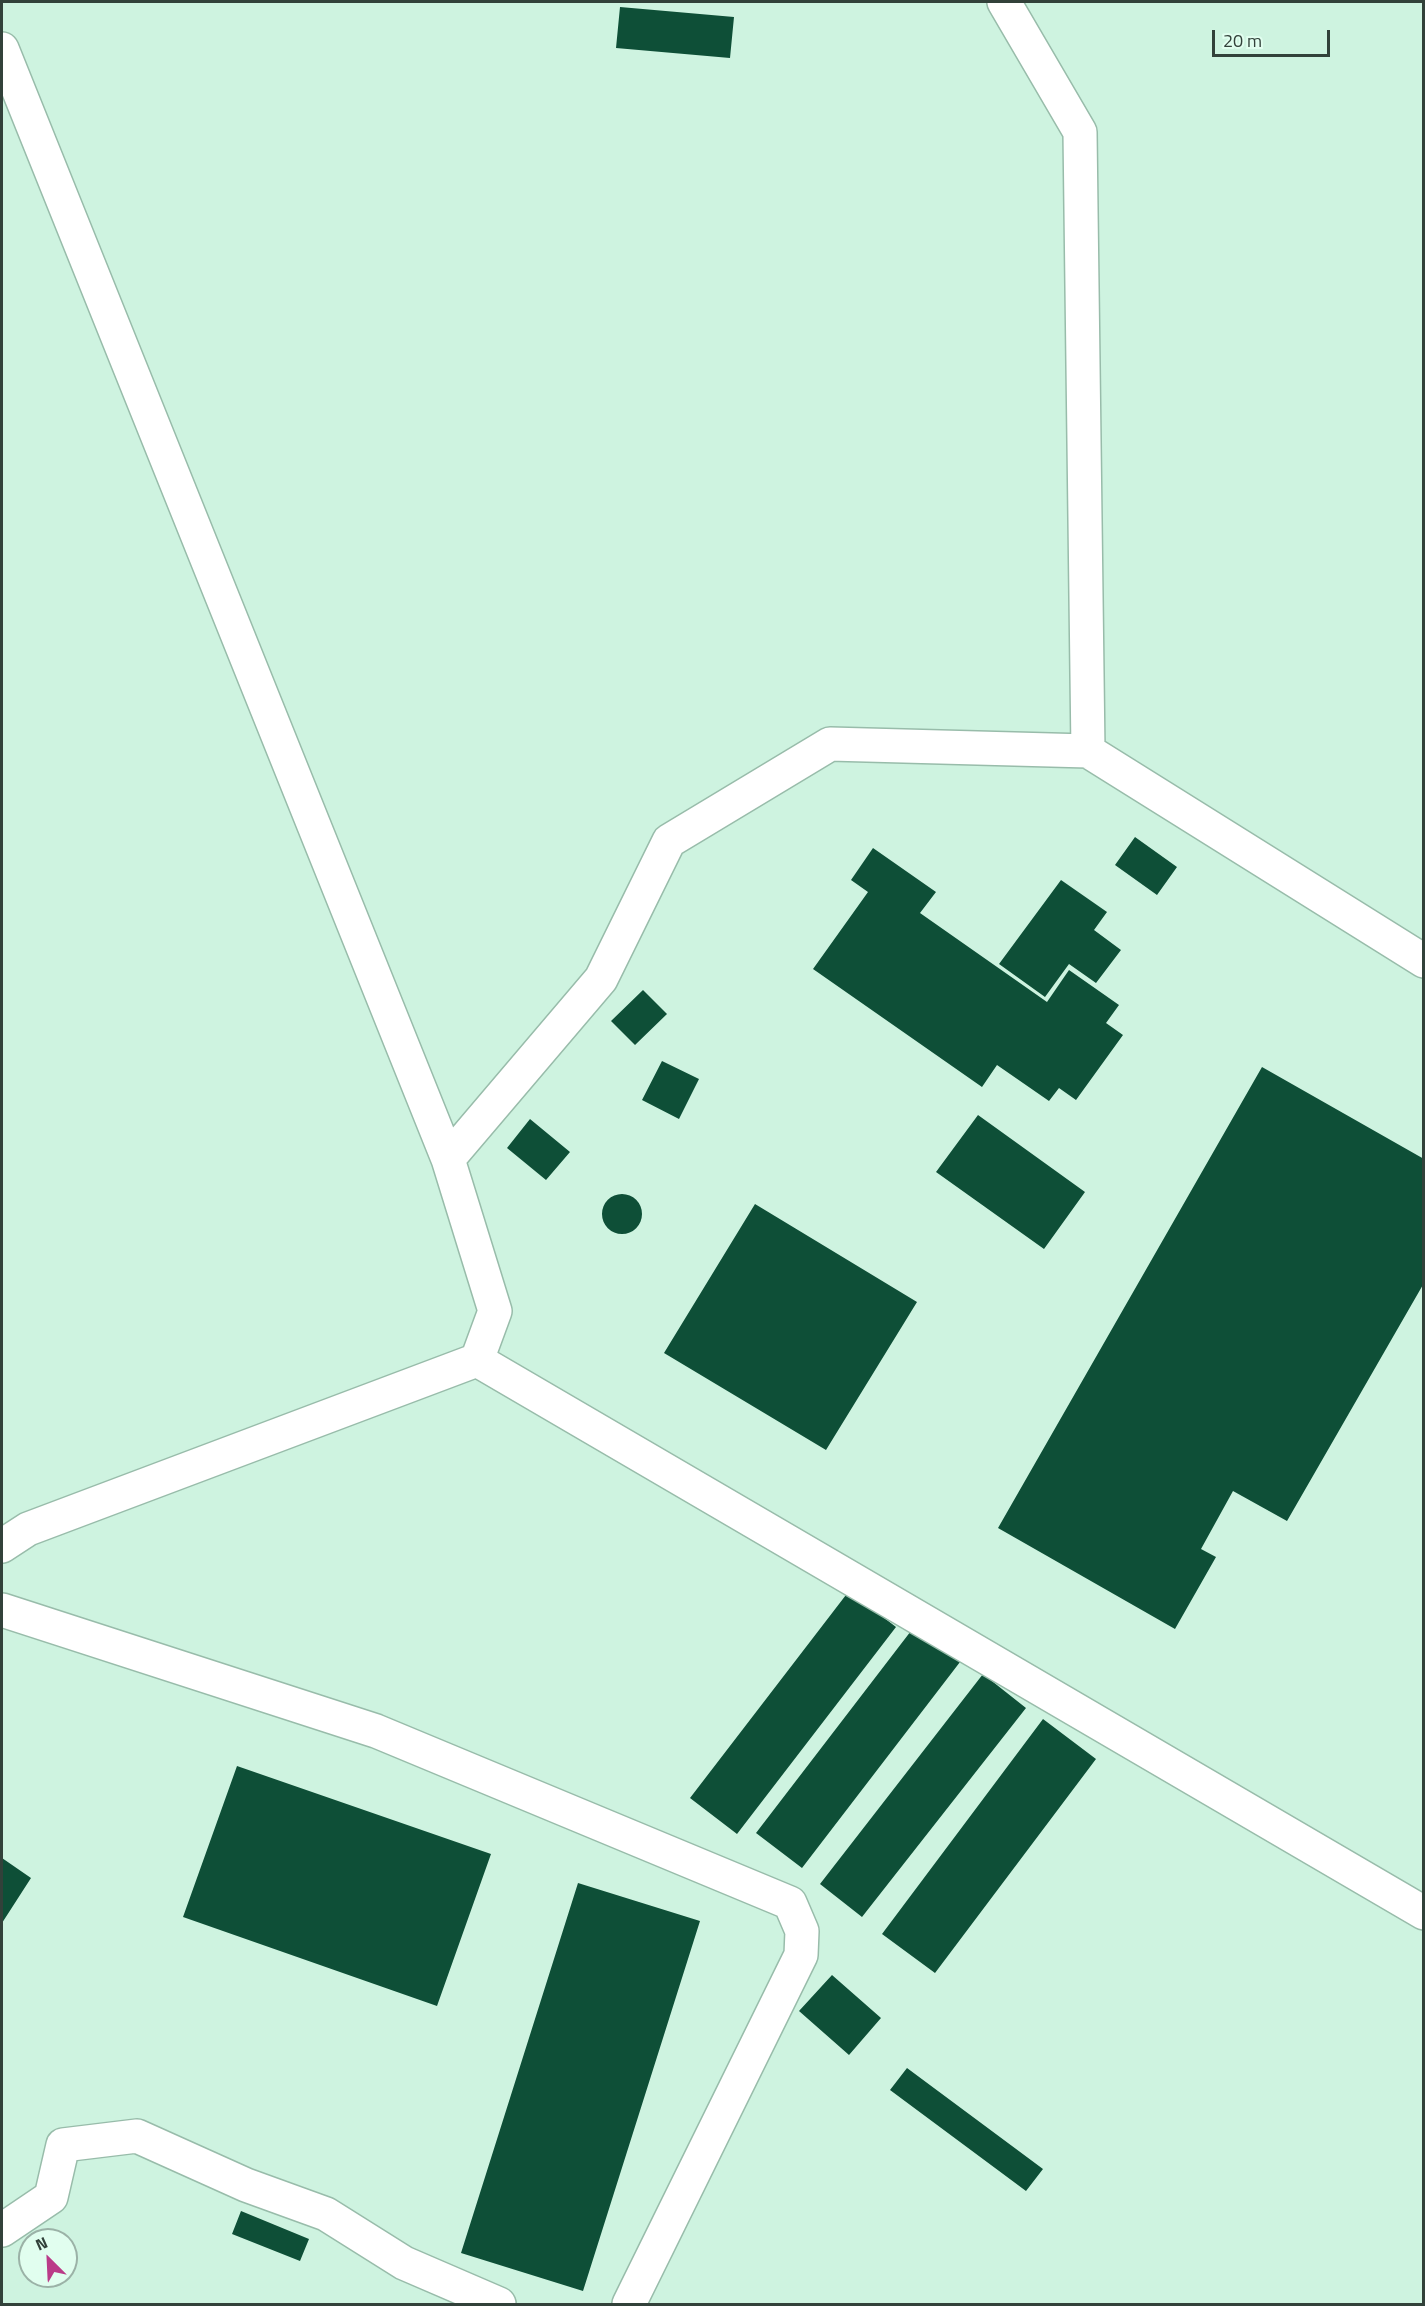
<!DOCTYPE html>
<html>
<head>
<meta charset="utf-8">
<style>
	body { margin:0 }
	#map { position:relative; width:1425px; height:2306px; overflow:hidden; background:#cef3e0; font-family:"Titillium Web",sans-serif }
	canvas { display:block }
	.frame { position:absolute; inset:0; border:3px solid #32413a; pointer-events:none }
	.north { position:absolute; left:18px; top:2228px; width:60px; height:60px; box-sizing:border-box; background:#e1feef; border:2px solid #9bb2a7; border-radius:50%; rotate:336deg; font-size:16px; font-weight:700; line-height:24px; text-align:center; color:#32413a }
	.north::after { content:''; display:block; margin:auto; width:21px; height:27px; background:#ba3b88; clip-path:polygon(50% 0,100% 100%,50% 72%,0 100%) }
	.scale { position:absolute; left:1212px; top:30px; width:118px; height:27px; box-sizing:border-box; border:3px solid #32413a; border-top:0; padding-left:8px; font-size:18px; line-height:21px; white-space:nowrap; color:#32413a; -webkit-text-stroke:4px #e1feef; paint-order:stroke }
</style>
</head>
<body>
<div id="map">
<canvas width="1425" height="2306"></canvas>
<div class="frame"></div>
<div class="north">N</div>
<div class="scale">20 m</div>
</div>
<script>
const g = document.querySelector('canvas').getContext('2d');
g.lineJoin = 'round';
function fill(path, color) { g.fillStyle = color; g.fill(path, 'evenodd'); }
function strokePath(path, color, width, dash) { g.strokeStyle = color; g.lineWidth = width; g.lineCap = dash ? 'butt' : 'round'; g.setLineDash(dash || []); g.stroke(path); }
fill(new Path2D(`
	M 620,7 L 734,17 L 730,58 L 616,48 Z
	M 1135,837 L 1177,867 L 1157,895 L 1115,865 Z
	M 873,848 L 936,892 L 920,913 L 1047,1002 L 1069,970 L 1119,1005 L 1106,1023 L 1123,1035 L 1076,1100 L 1059,1088 L 1049,1101 L 997,1065 L 982,1087 L 813,969 L 868,892 L 851,880 Z
	M 1061,880 L 1107,912 L 1094,930 L 1121,950 L 1096,983 L 1069,964 L 1045,997 L 999,964 Z
	M 643,990 L 667,1014 L 635,1045 L 611,1021 Z
	M 662,1061 L 699,1079 L 679,1119 L 642,1100 Z
	M 1262,1067 L 1424,1159 L 1424,1283 L 1287,1521 L 1233,1491 L 1201,1549 L 1216,1557 L 1175,1629 L 998,1528 Z
	M 978,1115 L 1085,1192 L 1044,1249 L 936,1172 Z
	M 530,1119 L 570,1152 L 546,1180 L 507,1148 Z
	M602 1214a20 20 0 1 1 40 0a20 20 0 1 1-40 0Z
	M 755,1204 L 917,1302 L 826,1450 L 664,1353 Z
	M 849,1591 L 896,1627 L 737,1834 L 690,1798 Z
	M 914,1627 L 960,1662 L 802,1868 L 756,1833 Z
	M 983,1674 L 1026,1708 L 862,1917 L 820,1884 Z
	M 1043,1719 L 1096,1759 L 935,1973 L 882,1934 Z
	M 237,1766 L 491,1854 L 437,2006 L 183,1917 Z
	M 2,1858 L 31,1878 L 2,1923 Z
	M 578,1883 L 700,1921 L 583,2291 L 461,2253 Z
	M 832,1975 L 881,2018 L 849,2055 L 799,2011 Z
	M 907,2068 L 1043,2169 L 1026,2191 L 890,2090 Z
	M 241,2211 L 309,2239 L 300,2261 L 232,2234 Z`), '#0e4f37');
const street = new Path2D(`
	M 1004,2 L 1080,132 L 1088,751
	M 2,49 L 448,1159 L 495,1311 L 477,1360 L 28,1529 L 2,1546
	M 448,1159 L 601,979 L 669,841 L 830,744 L 1088,751 L 1424,961
	M 477,1360 L 1424,1913
	M 2,1610 L 376,1731 L 790,1903 L 802,1931 L 801,1955 L 629,2304
	M 2,2230 L 51,2197 L 63,2145 L 137,2136 L 246,2185 L 326,2214 L 404,2263 L 499,2304`);
strokePath(street, '#98bcaa', 36);
strokePath(street, '#fff', 33);
</script>
</body>
</html>
